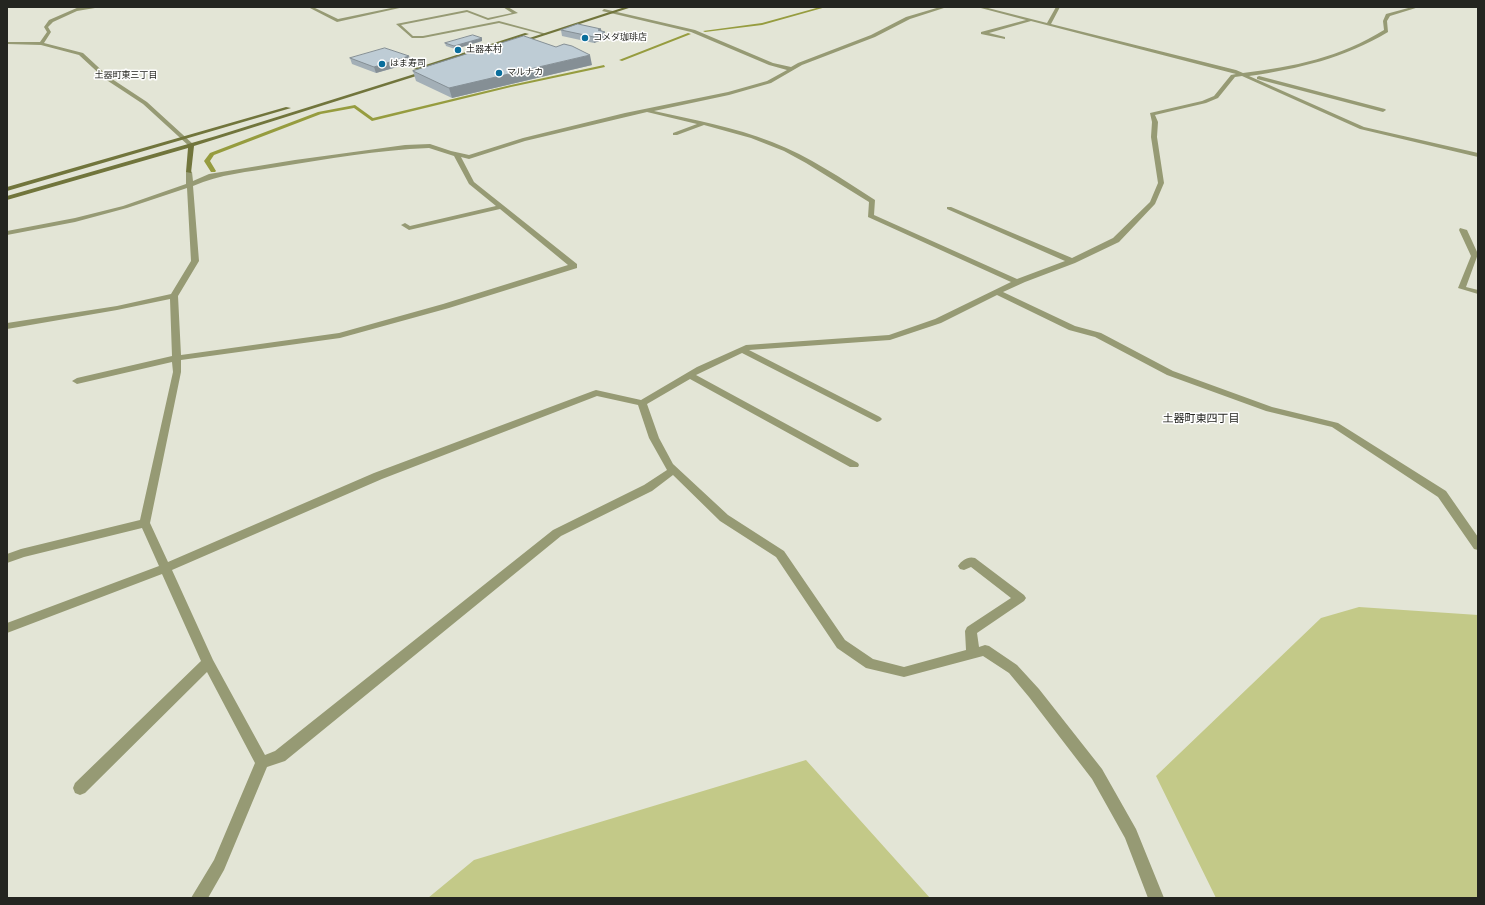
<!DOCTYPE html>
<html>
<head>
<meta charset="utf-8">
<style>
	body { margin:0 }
	#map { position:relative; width:1485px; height:905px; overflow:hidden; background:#e3e5d6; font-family:"DejaVu Sans",sans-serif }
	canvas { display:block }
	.frame { position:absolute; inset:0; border:8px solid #242520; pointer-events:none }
</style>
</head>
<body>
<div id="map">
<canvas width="1485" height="905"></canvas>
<div class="frame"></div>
</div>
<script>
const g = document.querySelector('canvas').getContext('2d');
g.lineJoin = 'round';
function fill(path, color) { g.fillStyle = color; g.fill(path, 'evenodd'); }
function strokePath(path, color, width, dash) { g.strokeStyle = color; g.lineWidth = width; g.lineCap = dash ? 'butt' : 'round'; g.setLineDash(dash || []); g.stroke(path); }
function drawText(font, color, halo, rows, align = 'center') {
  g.font = font + ' "DejaVu Sans","Noto Sans JP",sans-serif'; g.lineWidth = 3; g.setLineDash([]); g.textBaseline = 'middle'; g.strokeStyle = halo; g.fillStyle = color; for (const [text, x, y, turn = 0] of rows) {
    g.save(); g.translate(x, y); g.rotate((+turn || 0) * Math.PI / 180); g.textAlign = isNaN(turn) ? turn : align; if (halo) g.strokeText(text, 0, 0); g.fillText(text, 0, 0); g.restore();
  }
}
fill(new Path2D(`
	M 1359,607 L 1478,615 L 1478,898 L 1216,898 L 1156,776 L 1321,618 Z
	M 806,760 L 930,898 L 428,898 L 474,860 Z`), '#c3c988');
fill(new Path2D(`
	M 820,7 L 826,7 L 762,25 L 705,32 L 703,31 L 762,23 Z
	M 688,33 L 691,34 L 622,61 L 619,60 Z
	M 604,65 L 605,67 L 511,87 L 372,121 L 354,108 L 321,114 L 214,155 L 210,161 L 216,171 L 215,172 L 211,172 L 204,161 L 210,153 L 318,112 L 355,105 L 373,118 L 511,85 Z`), '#969c3f');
fill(new Path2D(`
	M 79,7 L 101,7 L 77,11 L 53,22 L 48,27 L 51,32 L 44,43 L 83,53 L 109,77 L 147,102 L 193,144 L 193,146 L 189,146 L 143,104 L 105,79 L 79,55 L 41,45 L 7,44 L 7,42 L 40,42 L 47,32 L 44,27 L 49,20 Z
	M 308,7 L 313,7 L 338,19 L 396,7 L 404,7 L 337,22 Z
	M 503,7 L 508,7 L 518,13 L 488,20 L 467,12 L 401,25 L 413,36 L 423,36 L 499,21 L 547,34 L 545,35 L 499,23 L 423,38 L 412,38 L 396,24 L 467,10 L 488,18 L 512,13 Z
	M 940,7 L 947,7 L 910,19 L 875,37 L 802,65 L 771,83 L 729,95 L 654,111 C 694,120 734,127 772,142 C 809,156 842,179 875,200 L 874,215 L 1017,279 L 1065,261 L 947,209 L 947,207 L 951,207 L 1072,258 L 1113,238 L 1150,202 L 1158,183 L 1151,137 L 1152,122 L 1150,113 L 1202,101 L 1214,96 L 1231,75 L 1236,74 L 1031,21 L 989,33 L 1005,37 L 1005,39 L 981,34 L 981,32 L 1026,20 L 977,7 L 984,7 L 1047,23 L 1056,7 L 1060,7 L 1051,24 L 1236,70 L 1243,73 C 1293,67 1341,57 1384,30 L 1383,21 L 1386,14 L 1412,7 L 1419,7 L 1390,16 L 1387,21 L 1388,32 C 1345,58 1298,69 1249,76 L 1364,127 L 1478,153 L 1478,157 L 1360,129 L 1242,76 L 1235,77 L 1218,98 L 1206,103 L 1155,115 L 1158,122 L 1157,137 L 1164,183 L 1155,204 L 1119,242 L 1075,263 L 1025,282 L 1003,292 L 1075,326 L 1101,333 L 1173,371 L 1272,407 L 1338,423 L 1446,491 L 1478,537 L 1478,550 L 1474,549 L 1438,497 L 1332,427 L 1266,411 L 1167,375 L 1095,337 L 1069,330 L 997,295 L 941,323 L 890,340 L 749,350 L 880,417 L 882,419 L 880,421 L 877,422 L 742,353 L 696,375 L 858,463 L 859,465 L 858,467 L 850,467 L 690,379 L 647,404 L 659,438 L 673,464 L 728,515 L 784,551 L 845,640 L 873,659 L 904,667 L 966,650 L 965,631 L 967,627 L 1011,598 L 971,567 L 964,570 L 960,569 L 958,566 C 962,560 968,556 975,558 L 1024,595 L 1026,598 L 1024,601 L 977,633 L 979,647 L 985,645 L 989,646 L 1017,665 L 1039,689 L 1102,769 L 1136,829 L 1164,898 L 1148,898 L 1125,838 L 1092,779 L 1029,697 L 1009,673 L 983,656 L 904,677 L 866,668 L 837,648 L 776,557 L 720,521 L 673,475 L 652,491 L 561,536 L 285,761 L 267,767 L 224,870 L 208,898 L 191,898 L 214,860 L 255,763 L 207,672 L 85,793 L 80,795 L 75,793 L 73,788 L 75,783 L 201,661 L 162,574 L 7,633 L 7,623 L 159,566 L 142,528 L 24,557 L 7,563 L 7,554 L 21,549 L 140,520 L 173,372 L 172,362 L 77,384 L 72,381 L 77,378 L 172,356 L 170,299 L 117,310 L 7,329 L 7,323 L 117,306 L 171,294 L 191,261 L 187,188 L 127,208 L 75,222 L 7,235 L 7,231 L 75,218 L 123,206 L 186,184 L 186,172 L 189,170 L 192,172 L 193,181 L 209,174 L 295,160 L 405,145 L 430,144 L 451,151 L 469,155 L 523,138 L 625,113 L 728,92 L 767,81 L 787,70 L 769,65 L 691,32 L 602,11 L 604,9 L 695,30 L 773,63 L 791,67 L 798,63 L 871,35 L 906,17 ZM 647,112 L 697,124 L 673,133 L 673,135 L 677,135 L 704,125 L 751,138 L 784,151 L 806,163 L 869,202 L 868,217 L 1011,282 L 935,319 L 889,335 L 746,345 L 697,367 L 641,400 L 596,390 L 593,391 L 374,473 L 168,562 L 150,523 L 181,372 L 181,360 L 340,338 L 449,308 L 577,268 L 577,264 L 474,182 L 461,157 L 469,159 L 525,141 ZM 429,148 L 454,156 L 469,184 L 496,206 L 410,226 L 405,223 L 401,225 L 409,230 L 500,209 L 568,265 L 443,304 L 339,333 L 181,355 L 178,296 L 199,261 L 193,186 C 220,174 248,172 277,167 C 327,159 378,150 429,148 ZM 597,396 L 638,405 L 649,438 L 667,470 L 644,485 L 553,530 L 275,751 L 265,755 L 213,660 L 172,570 L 382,479 Z
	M 1259,76 L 1385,109 L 1386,110 L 1383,112 L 1257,79 L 1257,77 Z
	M 1460,228 L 1467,230 L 1478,254 L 1466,287 L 1478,290 L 1478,294 L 1458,288 L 1471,256 L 1459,230 Z`), '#969a74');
fill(new Path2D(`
	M 625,7 L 632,7 L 521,43 L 517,42 Z
	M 525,33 L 529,34 L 418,70 L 413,69 Z
	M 424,71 L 429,72 L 194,146 L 191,173 L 186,172 L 188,148 L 7,200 L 7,196 L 216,136 Z
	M 286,107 L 291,108 L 7,191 L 7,187 Z`), '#71753c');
fill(new Path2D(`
	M 561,30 L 602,31 L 605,39 L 594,43 L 562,36 Z
	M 482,41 L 455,49 L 446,46 L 445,43 Z
	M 409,56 L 411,63 L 376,73 L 352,64 L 350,58 Z
	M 592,65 L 452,98 L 416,81 L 413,71 Z`), '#a3afb7');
fill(new Path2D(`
	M 601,29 L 602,34 L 605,32 L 605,39 L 594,43 L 594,37 L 598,30 Z
	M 482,38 L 482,41 L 455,49 L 454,46 Z
	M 590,55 L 592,65 L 452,98 L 449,88 Z
	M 409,56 L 411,63 L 376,73 L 374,67 Z`), '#858f95');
const building = new Path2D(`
	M 578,24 L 601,29 L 598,30 L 605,32 L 594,37 L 561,30 Z
	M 473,35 L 482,38 L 454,46 L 445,43 Z
	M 524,36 L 556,47 L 564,44 L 572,46 L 590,55 L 449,88 L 413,71 Z
	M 385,48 L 409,56 L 374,67 L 350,58 Z`);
fill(building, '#beccd5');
strokePath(building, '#858f95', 1);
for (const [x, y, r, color] of [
	[585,38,4,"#0a6e9c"],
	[458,50,4,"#0a6e9c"],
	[382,64,4,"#0a6e9c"],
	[499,73,4,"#0a6e9c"]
]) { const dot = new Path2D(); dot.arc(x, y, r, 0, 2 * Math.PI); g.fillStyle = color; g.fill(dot); strokePath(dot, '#fff', 1.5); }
drawText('9px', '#242520', '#fff', [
	["コメダ珈琲店",593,38],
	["土器本村",466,50],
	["はま寿司",390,64],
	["マルナカ",507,73]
], 'left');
drawText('9px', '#242520', '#fff', [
	["土器町東三丁目",126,76]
]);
drawText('11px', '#242520', '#fff', [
	["土器町東四丁目",1201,419]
]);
</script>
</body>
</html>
